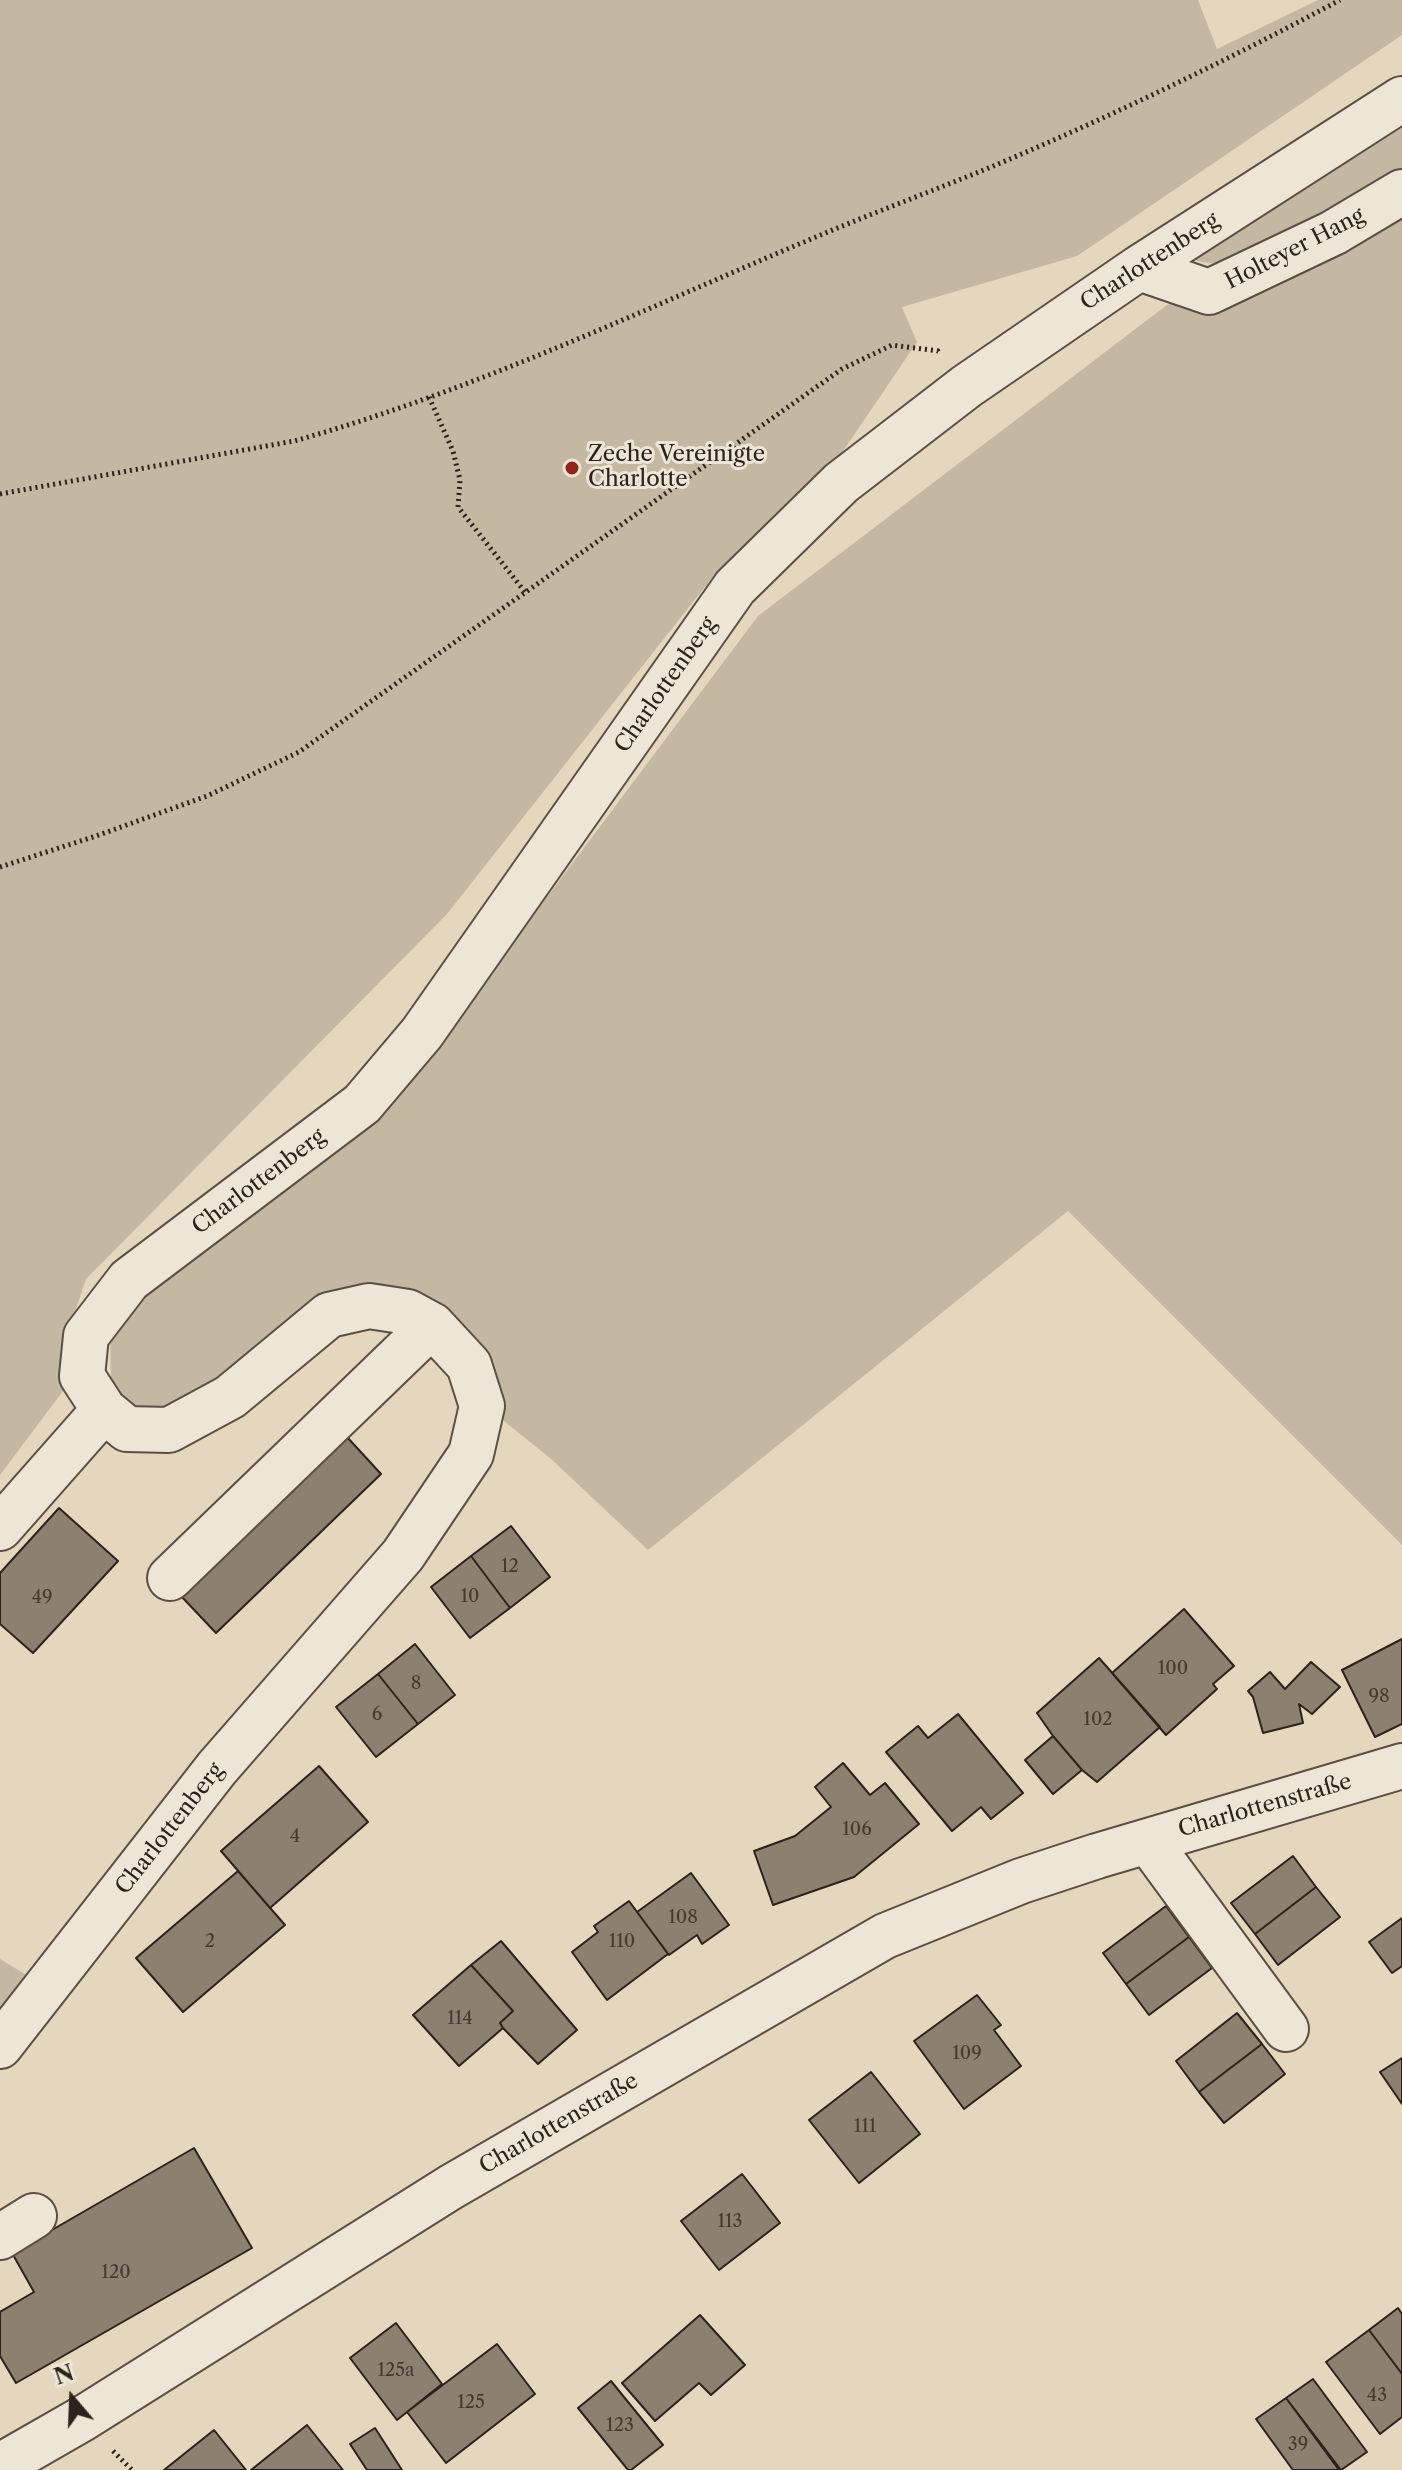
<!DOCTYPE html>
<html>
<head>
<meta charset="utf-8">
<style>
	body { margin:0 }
	#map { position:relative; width:1402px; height:2470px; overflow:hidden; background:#e4d7be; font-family:"Libre Caslon Text",serif }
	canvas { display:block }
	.north { position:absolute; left:32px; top:2358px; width:80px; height:80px; -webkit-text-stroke:6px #ede5d5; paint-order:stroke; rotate:341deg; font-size:22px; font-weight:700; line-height:32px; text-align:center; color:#2d221b }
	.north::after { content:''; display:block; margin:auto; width:28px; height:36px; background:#2d221b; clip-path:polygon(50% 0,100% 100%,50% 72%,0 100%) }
</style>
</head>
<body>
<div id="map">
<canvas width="1402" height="2470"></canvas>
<div class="north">N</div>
</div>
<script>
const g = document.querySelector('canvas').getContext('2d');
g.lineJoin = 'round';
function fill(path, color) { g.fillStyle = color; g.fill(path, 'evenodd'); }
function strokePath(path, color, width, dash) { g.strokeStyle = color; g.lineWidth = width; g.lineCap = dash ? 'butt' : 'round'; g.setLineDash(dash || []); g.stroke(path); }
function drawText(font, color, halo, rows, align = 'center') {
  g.font = font + ' "Libre Caslon Text",serif'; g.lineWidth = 6; g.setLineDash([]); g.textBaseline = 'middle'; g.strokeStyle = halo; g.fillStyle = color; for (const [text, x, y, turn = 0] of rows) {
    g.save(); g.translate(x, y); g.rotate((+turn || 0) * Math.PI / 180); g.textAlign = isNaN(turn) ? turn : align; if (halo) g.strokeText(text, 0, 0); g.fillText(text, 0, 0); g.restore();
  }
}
fill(new Path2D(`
	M 0,0 L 1198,0 L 1217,49 L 1318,0 L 1402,0 L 1402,35 L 1077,256 L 902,307 L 917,342 L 837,460 L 711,579 L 447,914 L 86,1279 L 70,1327 L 72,1379 L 0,1475 Z
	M 1402,126 L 1402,189 L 1232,267 L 1192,260 Z
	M 1402,194 L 1402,1545 L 1068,1211 L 648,1550 L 550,1458 L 484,1405 L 376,1301 L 170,1415 L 121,1406 L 111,1383 L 110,1321 L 366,1106 L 505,953 L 758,616 L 1167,305 L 1209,293 Z
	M 0,1959 L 33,1979 L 0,2024 Z`), '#c5b8a2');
const building = new Path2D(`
	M 347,1437 L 381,1474 L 216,1633 L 181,1596 Z
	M 59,1508 L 118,1561 L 33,1653 L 0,1624 L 0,1573 Z
	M 511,1526 L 550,1577 L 510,1608 L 471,1556 Z
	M 471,1556 L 510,1608 L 470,1638 L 431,1587 Z
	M 1184,1609 L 1234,1666 L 1213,1684 L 1217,1689 L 1166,1735 L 1112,1673 Z
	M 1402,1639 L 1402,1724 L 1375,1737 L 1342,1670 Z
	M 415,1644 L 455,1695 L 418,1724 L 378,1674 Z
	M 1099,1658 L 1160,1727 L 1097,1782 L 1082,1770 L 1053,1736 L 1037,1713 Z
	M 1311,1662 L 1340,1687 L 1312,1714 L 1299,1704 L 1303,1723 L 1263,1733 L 1253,1697 L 1248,1691 L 1270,1672 L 1285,1689 Z
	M 378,1674 L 418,1724 L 376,1757 L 336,1707 Z
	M 958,1714 L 1023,1793 L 991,1819 L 981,1807 L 952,1831 L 886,1752 L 918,1726 L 928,1738 Z
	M 1053,1736 L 1082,1770 L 1053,1794 L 1025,1760 Z
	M 843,1763 L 870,1795 L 885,1783 L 919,1824 L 854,1877 L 773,1905 L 754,1851 L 795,1836 L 831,1807 L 815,1787 Z
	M 319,1766 L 368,1822 L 270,1908 L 221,1851 Z
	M 1293,1856 L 1316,1887 L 1255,1934 L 1231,1903 Z
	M 238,1871 L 285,1925 L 183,2012 L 136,1958 Z
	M 691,1873 L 729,1925 L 702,1944 L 697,1935 L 669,1955 L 637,1912 Z
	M 1316,1887 L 1340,1917 L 1278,1965 L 1255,1934 Z
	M 629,1901 L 668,1954 L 607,2000 L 572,1952 L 598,1932 L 594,1926 Z
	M 1166,1906 L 1189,1937 L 1126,1984 L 1103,1953 Z
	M 1402,1918 L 1402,1966 L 1392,1973 L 1369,1942 Z
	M 1189,1937 L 1212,1968 L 1149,2015 L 1126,1984 Z
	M 501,1941 L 577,2030 L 538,2064 L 503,2028 L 500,2023 L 513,2011 L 471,1965 Z
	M 471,1965 L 513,2011 L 500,2023 L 503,2028 L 459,2066 L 413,2015 Z
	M 977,1995 L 1001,2025 L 994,2030 L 1021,2066 L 964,2109 L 914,2041 Z
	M 1237,2013 L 1262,2044 L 1199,2092 L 1176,2061 Z
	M 1262,2044 L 1285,2074 L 1224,2123 L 1199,2092 Z
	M 1402,2058 L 1402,2104 L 1380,2072 Z
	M 871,2072 L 920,2134 L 859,2183 L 809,2120 Z
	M 194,2148 L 252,2248 L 16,2383 L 0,2356 L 0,2312 L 34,2292 L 12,2253 Z
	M 742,2174 L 780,2223 L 719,2270 L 681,2221 Z
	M 1398,2308 L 1402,2314 L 1402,2374 L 1369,2330 Z
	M 700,2315 L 745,2365 L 711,2395 L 699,2383 L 655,2421 L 622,2383 Z
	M 396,2323 L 442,2384 L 397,2420 L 350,2358 Z
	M 1369,2330 L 1402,2374 L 1402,2417 L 1380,2434 L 1326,2362 Z
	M 497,2344 L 535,2394 L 446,2463 L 407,2412 Z
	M 1313,2379 L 1367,2452 L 1341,2470 L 1286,2398 Z
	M 611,2381 L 663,2445 L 631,2470 L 628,2470 L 578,2408 Z
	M 1286,2398 L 1339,2470 L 1293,2470 L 1256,2419 Z
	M 307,2425 L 343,2470 L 251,2470 Z
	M 375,2428 L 402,2470 L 367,2470 L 350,2444 Z
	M 214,2430 L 246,2470 L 164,2470 Z`);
fill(building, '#8c8070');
strokePath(building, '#2d221b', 2);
const minor = new Path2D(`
	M 1139,268 L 1209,292 L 1333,233 L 1402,192
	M 0,1528 L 104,1410
	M 170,1578 L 432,1325
	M 1148,1841 L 1286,2029
	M 0,2046 L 217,1768 L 403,1555 L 471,1454 L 482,1406 L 469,1365 L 432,1325 L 408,1312 L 369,1306 L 329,1315 L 230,1397 L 169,1430 L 127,1429 L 104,1410 L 82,1376 L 86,1336 L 129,1280 L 362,1104 L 422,1033 L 735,587 L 841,483 L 967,386 L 1139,268 L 1402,99
	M 0,2237 L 34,2216
	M 0,2466 L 82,2419 L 451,2187 L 885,1936 L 1021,1881 L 1097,1856 L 1402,1766`);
strokePath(minor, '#5b4f44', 48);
strokePath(new Path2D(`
	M 429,397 L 453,451 L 460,480 L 458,507 L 525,592
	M 0,494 L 294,441 C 477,390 648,307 823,234 C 878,211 935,190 991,167 C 1110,117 1226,61 1340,0
	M 0,867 L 96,836 L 207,796 L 299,752 L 842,369 L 892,345 L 938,351 L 940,354
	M 113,2451 L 132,2470`), '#2d221b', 5, [2, 4]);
strokePath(minor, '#ede5d5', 44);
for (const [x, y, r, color] of [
	[572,468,8,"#8f2418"]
]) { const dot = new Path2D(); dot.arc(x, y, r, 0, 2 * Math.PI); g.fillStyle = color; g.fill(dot); strokePath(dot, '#ede5d5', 3); }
drawText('18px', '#453a30', null, [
	["12",510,1567],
	["10",470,1597],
	["49",42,1598],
	["100",1173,1669],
	["8",416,1684],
	["98",1379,1697],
	["6",377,1715],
	["102",1098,1720],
	["106",857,1830],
	["4",295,1837],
	["108",683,1918],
	["2",210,1942],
	["110",622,1942],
	["114",460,2019],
	["109",967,2054],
	["111",865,2127],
	["113",730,2222],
	["120",116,2273],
	["125a",396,2371],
	["43",1377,2396],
	["125",471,2403],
	["123",620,2426],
	["39",1298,2445]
]);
drawText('22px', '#2d221b', '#ede5d5', [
	["Holteyer Hang",1295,249,-27],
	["Charlottenberg",1150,262,-33],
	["Charlottenberg",666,685,-55],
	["Charlottenberg",259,1182,-37],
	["Charlottenstraße",1265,1806,-16],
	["Charlottenberg",170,1829,-52],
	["Charlottenstraße",559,2124,-30]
]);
drawText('22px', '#2d221b', '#ede5d5', [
	["Zeche Vereinigte",588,455],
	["Charlotte",588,480]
], 'left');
</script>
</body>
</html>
